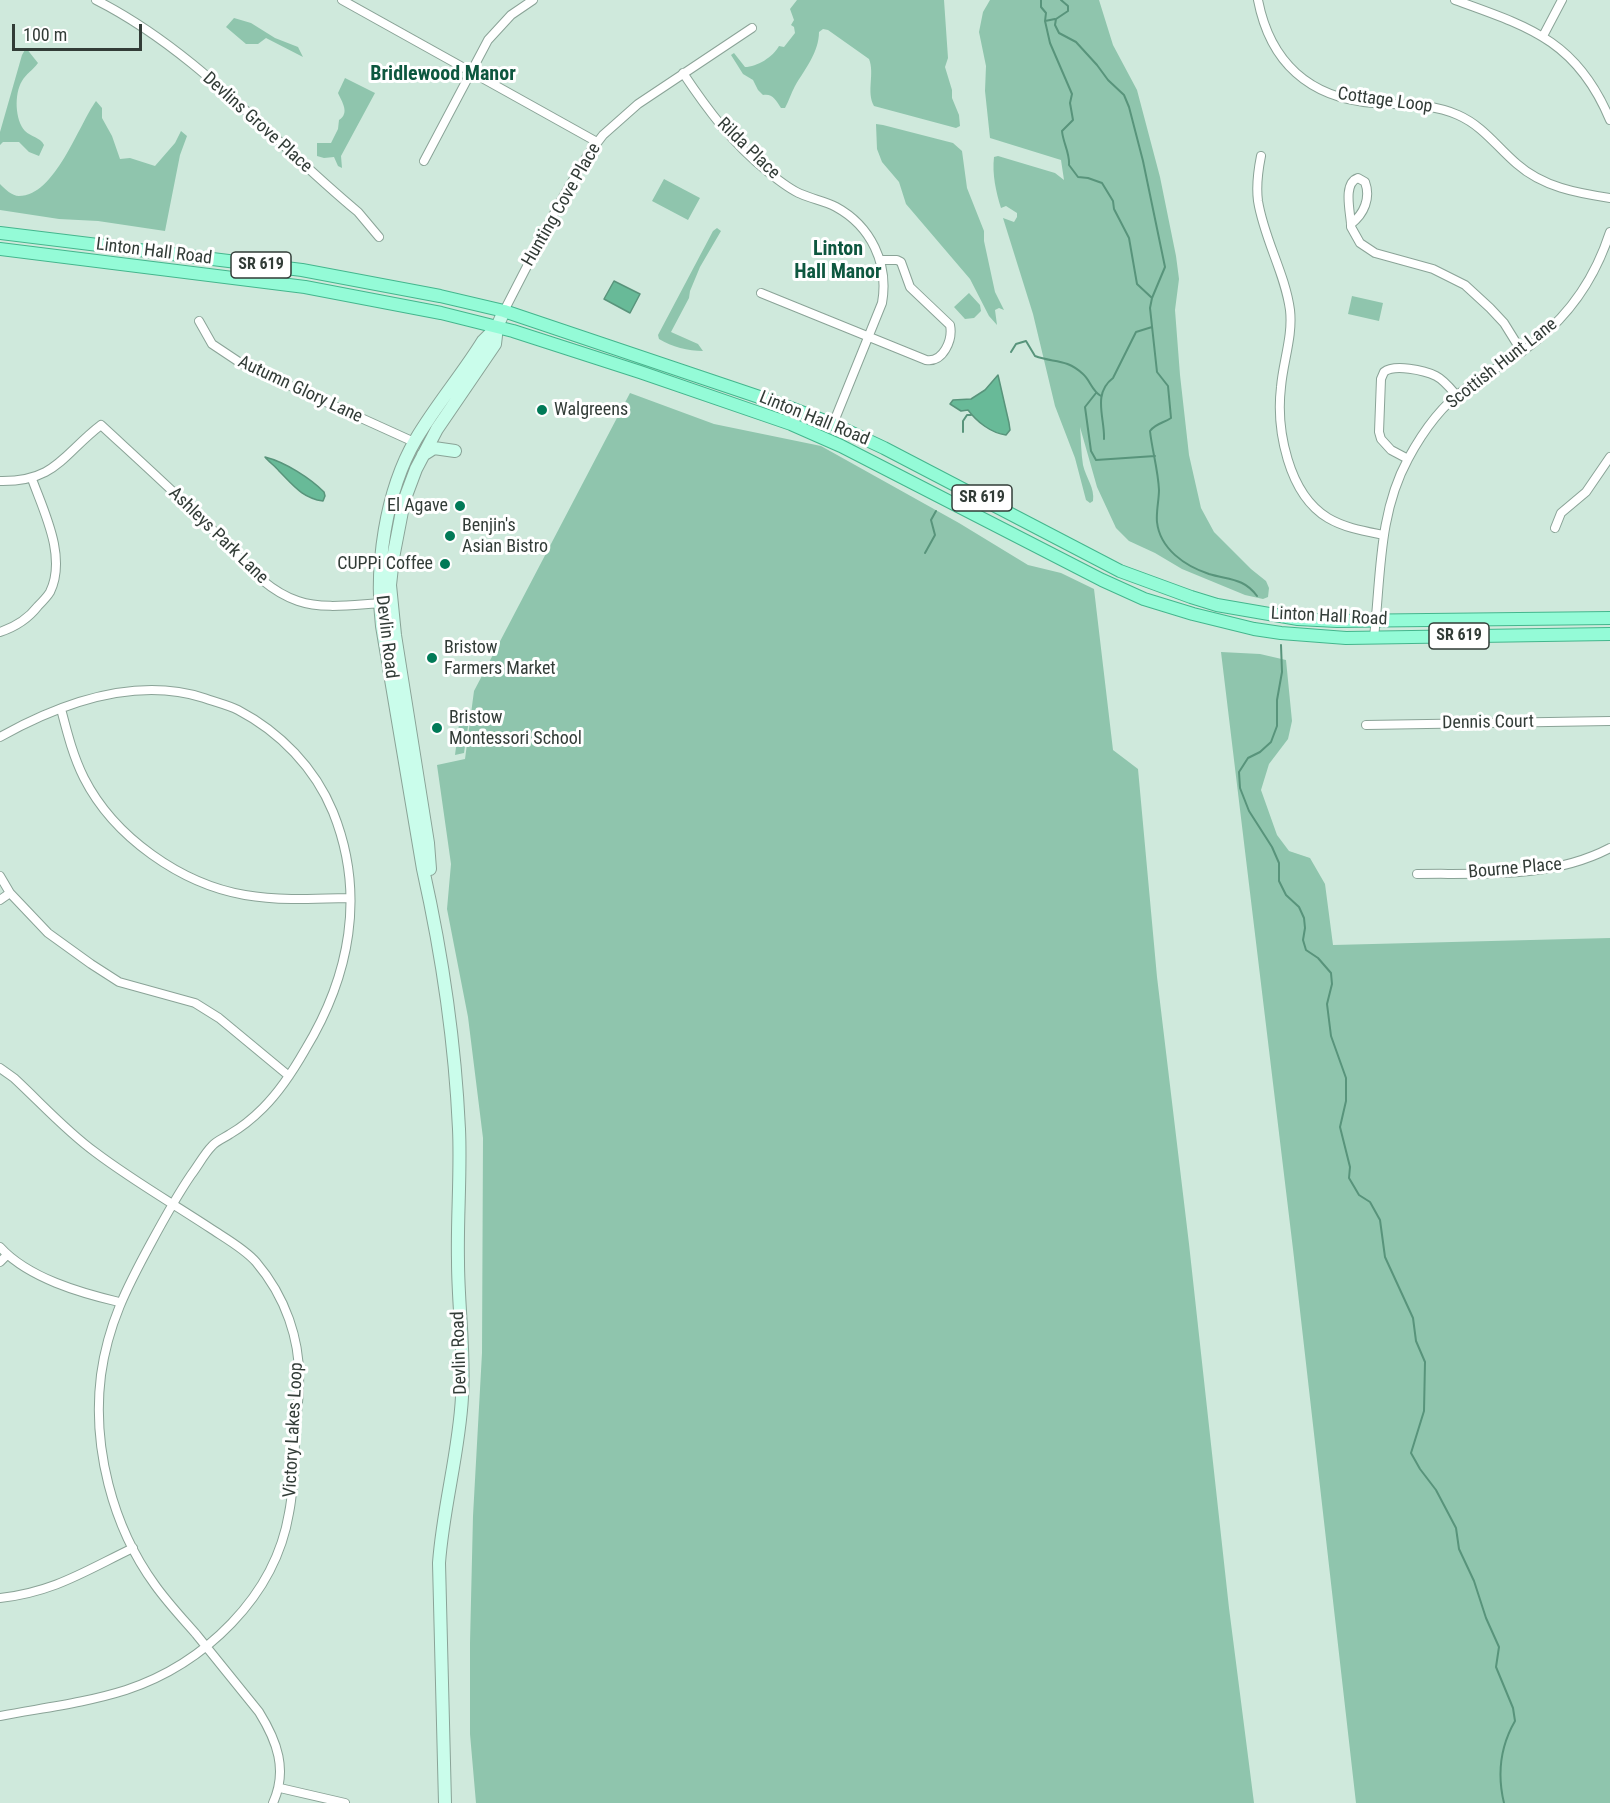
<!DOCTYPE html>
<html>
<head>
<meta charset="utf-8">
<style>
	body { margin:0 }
	#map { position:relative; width:1610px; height:1803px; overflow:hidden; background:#cfe9dc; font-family:"Roboto Condensed",sans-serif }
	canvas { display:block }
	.scale { position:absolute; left:12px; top:24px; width:130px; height:27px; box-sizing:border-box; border:3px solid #323c37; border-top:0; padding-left:8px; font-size:18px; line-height:21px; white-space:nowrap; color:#323c37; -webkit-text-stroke:4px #fff; paint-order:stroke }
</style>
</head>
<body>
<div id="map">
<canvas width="1610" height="1803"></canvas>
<div class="scale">100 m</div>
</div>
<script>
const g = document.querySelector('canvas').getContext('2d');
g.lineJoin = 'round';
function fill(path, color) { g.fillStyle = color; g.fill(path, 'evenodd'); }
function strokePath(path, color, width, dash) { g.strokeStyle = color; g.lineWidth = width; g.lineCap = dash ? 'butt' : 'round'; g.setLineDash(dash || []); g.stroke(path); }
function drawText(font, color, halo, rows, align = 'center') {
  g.font = font + ' "Roboto Condensed",sans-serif'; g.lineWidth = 6; g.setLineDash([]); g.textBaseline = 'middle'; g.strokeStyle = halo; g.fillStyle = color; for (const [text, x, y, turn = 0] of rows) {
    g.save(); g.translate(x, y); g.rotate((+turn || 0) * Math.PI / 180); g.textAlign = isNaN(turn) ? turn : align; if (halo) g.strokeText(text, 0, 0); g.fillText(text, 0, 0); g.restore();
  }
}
fill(new Path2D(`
	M 797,0 L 944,0 L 948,58 L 945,67 L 952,90 L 952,98 L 959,115 L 960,126 L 956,128 L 874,106 C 866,92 875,74 869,59 L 828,30 L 823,29 L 819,32 C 819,52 805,69 795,86 C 791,93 789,101 785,108 L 781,108 C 776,100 772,93 763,95 L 758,90 L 753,80 L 743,74 L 731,55 L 734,53 L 745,67 C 757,67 773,57 779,46 L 784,47 L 795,33 L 794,27 L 791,25 L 794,20 L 790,9 Z
	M 990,0 L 1099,0 L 1113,45 L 1137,90 L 1160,177 L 1176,256 L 1179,279 L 1175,310 L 1180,375 L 1189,455 L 1201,508 L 1214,532 L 1251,569 L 1266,581 L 1269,588 L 1268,597 L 1263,599 L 1245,595 L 1182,569 L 1155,553 L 1129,541 L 1116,528 L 1097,487 L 1080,427 C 1081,439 1081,453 1083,465 C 1086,478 1095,488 1093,501 L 1090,503 L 1086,500 L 1075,458 L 1055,406 L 1033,314 L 1003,218 L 1014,222 L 1017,217 L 1017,213 L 1006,206 L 1001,208 C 996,192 992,174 994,157 L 998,156 L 1055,173 L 1064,180 L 1061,160 L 990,138 L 985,91 L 986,66 L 979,32 L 983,12 Z
	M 234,18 L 251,23 L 275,38 L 298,47 L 303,57 L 266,38 L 258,44 L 246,44 L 226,27 Z
	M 26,48 L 38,63 C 33,70 26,74 22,81 C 14,94 15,120 25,131 C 31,137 40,137 44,145 L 39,156 L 29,152 L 19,142 L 3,142 L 0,145 L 0,132 L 22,55 Z
	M 345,78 L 375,93 L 341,156 L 342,168 L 338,166 L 334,157 L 324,158 L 317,156 L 317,143 L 331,143 L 338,129 L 339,120 C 350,113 342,102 338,93 Z
	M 96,101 L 102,108 L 102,118 L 112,136 L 120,159 L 130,158 L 155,166 L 175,143 L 181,131 L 187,136 L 180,155 L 165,231 L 98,221 L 59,219 L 0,210 L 0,184 C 5,189 12,196 19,196 C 55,196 78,126 96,101 Z
	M 876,124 L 883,125 L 953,143 L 962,151 L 967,188 L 984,231 L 984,241 L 995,292 L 1004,310 L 999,308 L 995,310 L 997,325 L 989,316 L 970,279 L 906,204 L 899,182 L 882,162 L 877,149 Z
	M 664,179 L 700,198 L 688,220 L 652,201 Z
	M 717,228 L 721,231 L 700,267 L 690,291 L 689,298 L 671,332 L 698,344 L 703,351 C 688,351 672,347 659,339 L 658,335 L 713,231 Z
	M 969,293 L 980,305 L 981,311 L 974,318 L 965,319 L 954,307 Z
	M 1352,296 L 1383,303 L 1379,321 L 1348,314 Z
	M 630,393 L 714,424 L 821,446 L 959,523 L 1028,565 L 1061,573 L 1094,589 L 1113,750 L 1138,769 L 1157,977 L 1189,1244 L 1229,1608 L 1254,1803 L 476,1803 L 470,1734 L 470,1643 L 473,1516 L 482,1353 L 483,1138 L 468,1017 L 447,909 L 451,864 L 437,765 L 465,759 L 474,691 Z
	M 1221,652 L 1260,654 L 1286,660 L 1292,721 L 1288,739 L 1269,764 L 1261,790 L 1277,835 L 1289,851 L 1310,858 L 1325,884 L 1333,945 L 1610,938 L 1610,1803 L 1356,1803 L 1293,1249 Z
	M 470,713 L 464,753 L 455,755 L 459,724 L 458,716 Z`), '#8fc5ad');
const water = new Path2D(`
	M 614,281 L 640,294 L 630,313 L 604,299 Z
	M 998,375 L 1009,423 L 1010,430 L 1006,435 C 991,433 977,422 968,410 L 961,411 L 950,404 L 953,400 L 971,399 L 985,390 Z
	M 265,457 C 285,462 310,478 324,492 L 325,496 L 323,501 C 302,498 293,485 279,471 C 275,466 269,462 265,457 Z`);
fill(water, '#68ba98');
strokePath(water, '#58947b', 1.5);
strokePath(new Path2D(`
	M 1041,0 L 1041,7 L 1046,13 L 1045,21
	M 1061,0 L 1068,6 L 1068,11 L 1056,19 L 1055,25 L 1059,33 L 1076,42 L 1097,65 L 1108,80 L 1124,95 L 1129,107 L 1143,161 L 1165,267 L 1152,298 L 1150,308 L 1157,372 L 1168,386 L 1171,418 C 1164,423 1156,423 1150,431 C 1152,450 1158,469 1159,490 C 1159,500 1156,511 1157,522 C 1160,549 1185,566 1209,574 C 1229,580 1244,578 1257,596
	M 1055,19 L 1045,21 L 1050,43 L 1072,94 L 1070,103 L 1073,120 L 1062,131 C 1063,143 1070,153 1069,165 L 1078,177 L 1088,178 L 1102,183 L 1113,201 L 1114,209 L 1129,238 L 1137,284 L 1152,298
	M 1011,352 L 1016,344 L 1026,341 L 1035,356 C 1053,363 1066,358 1083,374 C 1090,380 1092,391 1101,396
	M 1096,393 L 1085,407 L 1091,451 L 1096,460 L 1155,456
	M 963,432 L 963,421 L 967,415 L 971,415
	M 1104,439 C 1105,418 1092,394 1113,378 L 1136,332 L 1152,327
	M 925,553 L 935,535 L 931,520 L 936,511
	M 1281,645 L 1282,672 L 1277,700 L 1277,726 L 1271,742 L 1260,752 L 1248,758 L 1239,772 L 1240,788 L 1249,811 L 1272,847 L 1279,863 L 1279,881 L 1286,895 L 1299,907 L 1304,918 L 1305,928 L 1303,940 L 1306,950 L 1318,958 L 1331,973 L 1332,984 L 1327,1004 L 1331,1036 L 1346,1078 L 1346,1101 L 1340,1127 L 1350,1167 L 1349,1178 L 1359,1195 L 1370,1202 L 1380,1220 L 1385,1257 L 1413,1318 L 1416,1341 L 1425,1362 L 1424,1411 L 1411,1453 L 1420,1469 L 1436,1490 L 1456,1528 L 1459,1549 L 1474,1581 L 1486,1618 L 1499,1647 L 1496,1667 L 1513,1708 L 1515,1721 C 1500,1747 1497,1774 1504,1803`), '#58947b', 2);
const minor = new Path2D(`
	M 96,0 C 197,51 272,141 358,212 L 379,237
	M 342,0 L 597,142
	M 1258,0 C 1270,62 1309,98 1373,103 C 1402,105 1431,103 1458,115 C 1483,126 1497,147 1517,164 C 1543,187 1577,193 1610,198
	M 1455,0 C 1530,27 1577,41 1610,120
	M 1543,36 L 1562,0
	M 683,73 C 707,109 733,144 767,171 C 777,179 789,189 801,194 C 812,199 825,201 836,207 C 871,226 889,264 882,303 L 833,424
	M 1261,156 C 1258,171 1256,186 1258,201 C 1264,239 1285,273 1290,310 C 1293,336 1283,362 1281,387 C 1276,429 1288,494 1328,518 C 1345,528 1364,531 1384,535
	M 424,161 L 488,40 L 511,15 L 533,0
	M 1351,224 C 1364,214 1371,198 1365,182 L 1358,178 C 1343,183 1350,210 1351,224 L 1351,227 L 1360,243 L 1375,253 L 1433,269 L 1465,285 L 1490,308 L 1504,323 L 1522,352
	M 761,293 L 926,360 C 943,363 953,340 950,325 L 910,287 L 901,262 L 897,260 L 881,260
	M 504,311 L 559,204 L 587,156 L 603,135 L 638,104 L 752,28
	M 199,321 L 212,344 L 242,364 L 414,442
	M 1408,459 L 1391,450 L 1381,439 L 1379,432 L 1381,379 L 1384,372 C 1394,364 1424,370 1436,376 C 1444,380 1451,389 1457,396
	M 0,481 C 56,482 63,454 101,425 C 140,461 180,497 218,535 C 243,560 263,589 298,601 C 324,610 358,604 385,603
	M 1555,528 L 1561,513 L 1586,492 L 1610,457
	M 0,632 C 15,627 28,619 38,606 C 42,602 47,597 50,592 C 67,557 44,512 32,479
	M 1374,637 C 1381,577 1378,514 1408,459 C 1422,433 1441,406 1465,389 C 1488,371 1515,359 1537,340 C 1572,312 1596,275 1610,232
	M 61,709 C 67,732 73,756 84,778 C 114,837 181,884 245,895 C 279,901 315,899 349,898
	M 1366,725 L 1610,721
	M 0,737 C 61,703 135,676 204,698 C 215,702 228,705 238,710 C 280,732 315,768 333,812 C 366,894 350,976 305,1050 C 293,1071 280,1091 263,1108 C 253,1118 242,1127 230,1134 C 224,1138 216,1141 212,1146 C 204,1154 198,1166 191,1175 C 176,1197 164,1219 151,1243 C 127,1287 108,1324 101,1375 C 92,1446 112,1526 155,1585 C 167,1602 182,1618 196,1634 C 217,1660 238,1686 259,1712 C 277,1741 288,1770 273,1803
	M 1417,874 C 1482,873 1551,879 1610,848
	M 0,876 L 10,893 L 48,933 L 91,964 L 119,982 L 195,1003 L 219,1018 L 289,1076
	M 0,900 L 10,893
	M 0,1068 L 14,1078 C 41,1103 66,1131 95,1152 C 132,1180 172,1203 210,1228 C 225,1238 245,1249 256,1262 C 285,1296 301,1340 299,1385 C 299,1398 297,1410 296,1423 C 294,1453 295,1483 289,1513 C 275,1597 204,1664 126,1690 C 85,1703 42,1708 0,1716
	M 0,1247 C 28,1278 81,1293 119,1302
	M 0,1262 L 7,1255
	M 0,1598 C 54,1592 85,1571 133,1548
	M 280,1788 L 345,1803`);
const secondary = new Path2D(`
	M 423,455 L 434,448 L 455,451
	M 430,869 L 428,843 L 395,635 L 390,585 L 393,558 L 404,501 L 416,469 L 437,429 L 495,344 L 497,327 L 504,311
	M 445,1803 L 439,1563 C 443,1507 459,1453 462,1397 C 465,1352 458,1306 458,1261 C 457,1217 461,1173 459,1129 C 455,1042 442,954 423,869 L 382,626 C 375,567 385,492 416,439 C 436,405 462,375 483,341 L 497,327`);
const primary = new Path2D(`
	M 0,233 L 302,270 L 440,296 L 504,311 L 783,405 L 833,424 L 884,448 L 1120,571 L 1191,597 L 1217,605 L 1298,619 L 1337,621 L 1610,618
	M 0,249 L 305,287 L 441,313 L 513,331 L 640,372 L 791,424 L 841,446 L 1102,580 L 1144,599 L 1193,614 L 1254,629 L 1281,633 L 1346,638 L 1610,634`);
strokePath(minor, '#8aa397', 10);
strokePath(secondary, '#8aa397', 14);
strokePath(primary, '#44b68d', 14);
strokePath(minor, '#fff', 8);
strokePath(secondary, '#cafdeb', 12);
strokePath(primary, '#94fbd7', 12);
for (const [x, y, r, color] of [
	[542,410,6,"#007a57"],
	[460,506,6,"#007a57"],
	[450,536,6,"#007a57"],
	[445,564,6,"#007a57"],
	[432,658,6,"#007a57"],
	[437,728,6,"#007a57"]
]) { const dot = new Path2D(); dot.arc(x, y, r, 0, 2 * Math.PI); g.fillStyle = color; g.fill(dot); strokePath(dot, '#fff', 2); }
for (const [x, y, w] of [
	[261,265,60],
	[982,498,60],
	[1459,636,60]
]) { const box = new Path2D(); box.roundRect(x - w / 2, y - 13, w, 26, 4.5); g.fillStyle = '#fff'; g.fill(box); strokePath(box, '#323c37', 1.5); }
drawText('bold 16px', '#323c37', null, [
	["SR 619",261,265],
	["SR 619",982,498],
	["SR 619",1459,636]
]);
drawText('18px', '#323c37', '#fff', [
	["Cottage Loop",1385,101,8],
	["Devlins Grove Place",257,123,42],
	["Rilda Place",748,149,44],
	["Hunting Cove Place",562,205,-60],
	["Linton Hall Road",154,252,7],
	["Scottish Hunt Lane",1502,364,-38],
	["Autumn Glory Lane",300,390,25],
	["Linton Hall Road",814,419,22],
	["Ashleys Park Lane",218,536,44],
	["Linton Hall Road",1329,617,3],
	["Devlin Road",386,637,83],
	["Dennis Court",1488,723,-1],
	["Bourne Place",1515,869,-5],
	["Devlin Road",460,1353,-92],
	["Victory Lakes Loop",294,1430,-87]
]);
drawText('18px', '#323c37', '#fff', [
	["Walgreens",554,410],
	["El Agave",448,506,"right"],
	["Benjin's",462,526],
	["Asian Bistro",462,547],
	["CUPPi Coffee",433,564,"right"],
	["Bristow",444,648],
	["Farmers Market",444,669],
	["Bristow",449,718],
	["Montessori School",449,739]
], 'left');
drawText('bold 20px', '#0d573f', '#fff', [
	["Bridlewood Manor",443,75],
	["Linton",838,250],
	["Hall Manor",838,273]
]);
</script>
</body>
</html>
